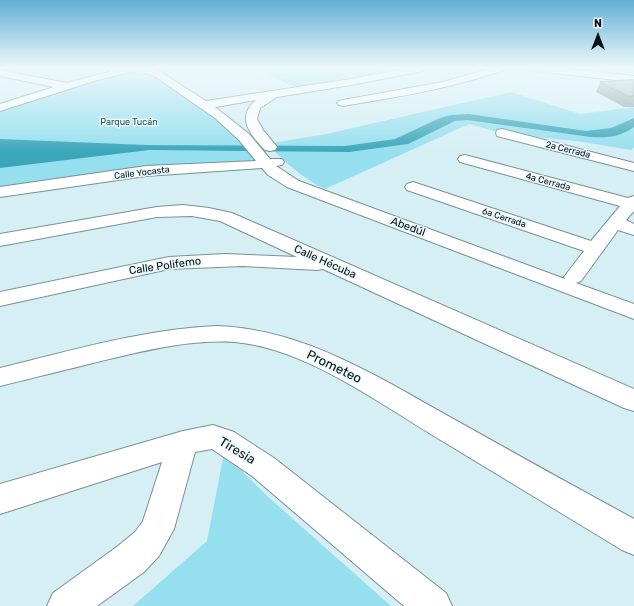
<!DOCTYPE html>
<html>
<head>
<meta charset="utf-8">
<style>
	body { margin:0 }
	#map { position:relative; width:634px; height:606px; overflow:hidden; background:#d5eff5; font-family:Rubik,sans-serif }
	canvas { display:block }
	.north { position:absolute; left:578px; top:16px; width:40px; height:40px; -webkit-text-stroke:3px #eafafe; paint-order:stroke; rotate:0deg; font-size:11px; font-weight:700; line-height:16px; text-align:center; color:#071012 }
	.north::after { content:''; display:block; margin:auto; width:14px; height:18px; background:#071012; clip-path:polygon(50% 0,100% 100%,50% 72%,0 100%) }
</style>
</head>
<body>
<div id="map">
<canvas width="634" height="606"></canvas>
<div class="north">N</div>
</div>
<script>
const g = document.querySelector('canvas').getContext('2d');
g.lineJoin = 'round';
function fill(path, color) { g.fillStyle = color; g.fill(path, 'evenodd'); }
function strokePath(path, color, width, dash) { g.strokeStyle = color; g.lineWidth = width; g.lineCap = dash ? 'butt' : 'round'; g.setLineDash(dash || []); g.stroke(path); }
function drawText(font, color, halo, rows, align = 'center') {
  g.font = font + ' Rubik,sans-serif'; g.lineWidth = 3; g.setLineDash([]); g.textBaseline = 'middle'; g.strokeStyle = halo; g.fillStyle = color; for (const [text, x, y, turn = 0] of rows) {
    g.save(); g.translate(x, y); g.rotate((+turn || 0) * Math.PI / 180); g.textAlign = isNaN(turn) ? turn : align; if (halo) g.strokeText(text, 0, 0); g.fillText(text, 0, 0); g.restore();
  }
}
fill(new Path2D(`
	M 252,68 L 329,68 L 353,77 L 297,87 Z
	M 334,68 L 376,68 L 389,73 L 361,77 Z
	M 132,70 L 156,73 L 219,115 L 255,160 L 248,166 L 0,192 L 0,108 Z
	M 511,92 L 580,114 L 634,107 L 634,147 L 631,150 L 583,142 L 502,133 L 469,124 L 325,189 C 302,178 285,162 267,144 L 326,134 Z
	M 224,453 L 266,495 L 391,606 L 133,606 L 207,541 Z`), '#96dfef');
fill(new Path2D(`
	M 469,114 L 586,131 L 611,128 L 634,118 L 634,127 C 620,137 608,138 591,137 L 467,120 L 455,121 L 408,144 L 349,152 L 149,150 L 0,168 L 0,139 L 147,145 L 345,146 L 395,139 L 440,118 L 451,115 Z`), '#3aa6ba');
const minor = new Path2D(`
	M 104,68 L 149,68 L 159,71 L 206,101 L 351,79 L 408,68 L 427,68 L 422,71 L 351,85 L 277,97 L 260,108 L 257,119 L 263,130 L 277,147 L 275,150 L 270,151 L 265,150 C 251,135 235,118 256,100 L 215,107 L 249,134 L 270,159 L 282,159 L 284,162 L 282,165 L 276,166 L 299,181 L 565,279 L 564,277 L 584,251 L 407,190 L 405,187 L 407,184 L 413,182 L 419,184 L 591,241 L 620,206 L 460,162 L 458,159 L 460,156 L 465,155 L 628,198 L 634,196 L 634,211 L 626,220 L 634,224 L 634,235 L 618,230 L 581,281 L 576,283 L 634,304 L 634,319 L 287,187 L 268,175 L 262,168 L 146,176 L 0,197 L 0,187 L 146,166 L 256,161 L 239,140 L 215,118 L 153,75 L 145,73 L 129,72 L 94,81 L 0,111 L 0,104 L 54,87 L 0,76 L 0,70 L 67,83 L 112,71 L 106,70 Z
	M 492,68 L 506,68 L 504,70 C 452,88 398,97 343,106 L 339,105 L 337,103 L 339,101 L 343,100 L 443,82 Z
	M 530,68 L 560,68 L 634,76 L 634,82 L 535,71 Z
	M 502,129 L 634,163 L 634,171 L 497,136 L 496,133 L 497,130 Z
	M 183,205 L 209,208 L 232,213 L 634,389 L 634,411 L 624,408 L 323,269 L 317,270 L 243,266 L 169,269 L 0,306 L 0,292 L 169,257 L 225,254 L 297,257 L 220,221 L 192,216 L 157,217 L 0,246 L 0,234 L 157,207 Z
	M 217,326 C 306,329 381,379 457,421 C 516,454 575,487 634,519 L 634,555 L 622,550 C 559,512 497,474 434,436 C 376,401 304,348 235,342 C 187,339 139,352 93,363 C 62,371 31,378 0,386 L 0,368 C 70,351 144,329 217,326 Z
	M 213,425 L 234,432 L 274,458 L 446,593 L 452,606 L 404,606 L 252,476 L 212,449 L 195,452 L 174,529 L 159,556 L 144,572 L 97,606 L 47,606 L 53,593 L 118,546 L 135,532 L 143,521 L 162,462 L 0,514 L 0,484 L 183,431 Z`);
strokePath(minor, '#799196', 2);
fill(minor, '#fff');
fill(new Path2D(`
	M 634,80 L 634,107 L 624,107 L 596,92 L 600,82 Z`), '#8ca2a7');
const building = new Path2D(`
	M 634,80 L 634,96 L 628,96 L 600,82 Z`);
fill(building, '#a3bcc2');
strokePath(building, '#728488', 1);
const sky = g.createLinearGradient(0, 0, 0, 153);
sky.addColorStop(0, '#62aed6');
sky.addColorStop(0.44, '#ecf8fa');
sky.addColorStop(1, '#ecf8fa00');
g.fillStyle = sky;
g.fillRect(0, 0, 634, 153);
drawText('9px', '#23515a', '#eafafe', [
	["Parque Tucán",129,122]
]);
drawText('9px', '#071012', '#eafafe', [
	["2a Cerrada",568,150,14],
	["Calle Yocasta",142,173,-7],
	["4a Cerrada",548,182,15],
	["6a Cerrada",504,218,18]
]);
drawText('11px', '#071012', '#eafafe', [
	["Abedúl",408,227,20],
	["Calle Hécuba",325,262,24],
	["Calle Polifemo",165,266,-8]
]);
drawText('13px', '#071012', '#eafafe', [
	["Prometeo",334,367,26],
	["Tiresia",237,451,31]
]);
</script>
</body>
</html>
